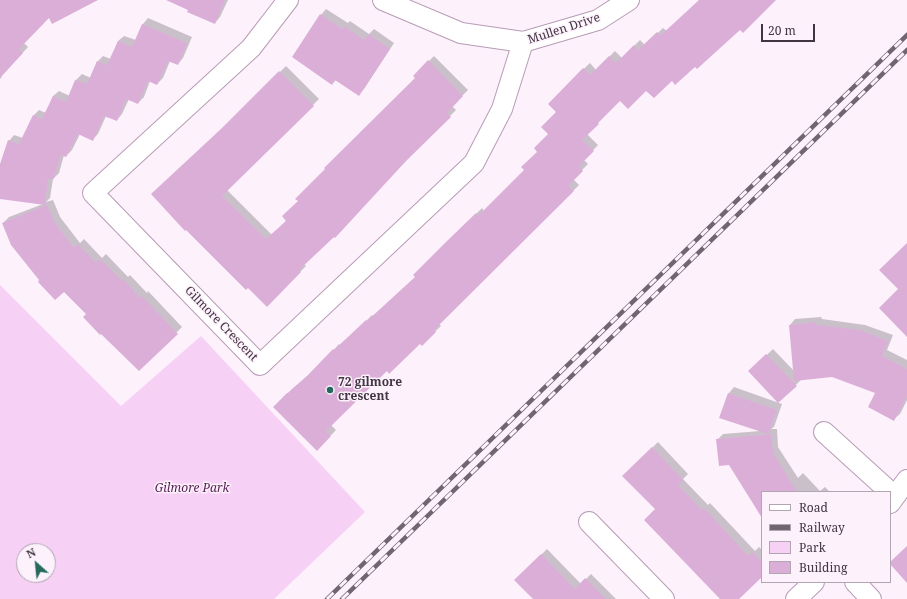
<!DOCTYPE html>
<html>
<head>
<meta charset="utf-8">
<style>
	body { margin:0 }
	#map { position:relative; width:907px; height:599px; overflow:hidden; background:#fdf1fc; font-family:"Noto Serif",serif }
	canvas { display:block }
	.legend { position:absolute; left:761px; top:491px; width:130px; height:92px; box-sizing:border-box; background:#fdf1fc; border:1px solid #b1a6b1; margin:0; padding:5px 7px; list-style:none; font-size:12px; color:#403540 }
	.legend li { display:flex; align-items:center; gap:8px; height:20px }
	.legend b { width:20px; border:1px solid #b1a6b1 }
	.north { position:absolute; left:16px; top:543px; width:40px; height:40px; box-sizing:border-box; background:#fdf1fc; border:1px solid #b1a6b1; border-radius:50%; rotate:333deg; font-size:11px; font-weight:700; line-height:16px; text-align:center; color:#403540 }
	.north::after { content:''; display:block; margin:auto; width:14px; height:18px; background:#24695c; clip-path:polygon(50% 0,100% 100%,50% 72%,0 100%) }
	.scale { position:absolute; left:761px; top:24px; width:54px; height:18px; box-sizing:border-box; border:2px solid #403540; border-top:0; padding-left:5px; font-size:12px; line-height:14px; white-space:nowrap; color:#403540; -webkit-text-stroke:3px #fdf1fc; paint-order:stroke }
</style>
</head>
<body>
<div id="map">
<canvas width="907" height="599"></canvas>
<ul class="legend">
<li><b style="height:5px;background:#fff"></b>Road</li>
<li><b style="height:5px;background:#706570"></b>Railway</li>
<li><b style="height:11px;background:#f7d0f5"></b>Park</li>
<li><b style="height:11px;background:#dbaed8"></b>Building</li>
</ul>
<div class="north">N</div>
<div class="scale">20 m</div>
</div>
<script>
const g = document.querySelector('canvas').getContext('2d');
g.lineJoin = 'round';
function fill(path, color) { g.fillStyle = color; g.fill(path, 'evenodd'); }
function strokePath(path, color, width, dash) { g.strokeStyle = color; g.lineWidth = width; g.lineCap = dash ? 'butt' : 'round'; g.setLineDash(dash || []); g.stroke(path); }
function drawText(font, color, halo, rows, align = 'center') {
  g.font = font + ' "Noto Serif",serif'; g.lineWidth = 3; g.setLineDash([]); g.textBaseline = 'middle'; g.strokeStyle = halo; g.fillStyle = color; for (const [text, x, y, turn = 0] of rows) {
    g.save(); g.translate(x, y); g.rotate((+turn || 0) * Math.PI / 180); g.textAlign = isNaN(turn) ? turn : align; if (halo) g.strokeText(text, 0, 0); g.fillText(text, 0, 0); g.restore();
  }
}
fill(new Path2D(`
	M 0,285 L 121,406 L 201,336 L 365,512 L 274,599 L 0,599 ZM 24,551 L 48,551 L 48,575 L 24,575 Z`), '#f7d0f5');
fill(new Path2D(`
	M 3,0 L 83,0 L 49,17 L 24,43 L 28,47 L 1,76 L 2,77 L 0,79 L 0,3 Z
	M 169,0 L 228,0 L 220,17 L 215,23 Z
	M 700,0 L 775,0 L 695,65 L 672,79 L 620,100 L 587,134 L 598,145 L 584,160 L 588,164 L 573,179 L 579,185 L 439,324 L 441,326 L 422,344 L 420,342 L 387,370 L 331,425 L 336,430 L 317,450 L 274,407 L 293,388 L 314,371 L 339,344 L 341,346 L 372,315 L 374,317 L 416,277 L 454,236 L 482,208 L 484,211 L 526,170 L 550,134 L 568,84 L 590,63 L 596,70 L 615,51 L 622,58 L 640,40 L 645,45 L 663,28 L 667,31 Z
	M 326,9 L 348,23 L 350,21 L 369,34 L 374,29 L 394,43 L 364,89 L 359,94 L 336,80 L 332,84 L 321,15 Z
	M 148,18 L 192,37 L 183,58 L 178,64 L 170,61 L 163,78 L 157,84 L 150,81 L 144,97 L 138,103 L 129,99 L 122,114 L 117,120 L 106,116 L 98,134 L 93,139 L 80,134 L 72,150 L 66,156 L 64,155 L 59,173 L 53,179 L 50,198 L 46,202 L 53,200 L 60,217 L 80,243 L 84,239 L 102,258 L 106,254 L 128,277 L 130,275 L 147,293 L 148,291 L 182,327 L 139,370 L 64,290 L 41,280 L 3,223 L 9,217 L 43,204 L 0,198 L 0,168 L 9,141 L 14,135 L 23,138 L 34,115 L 39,110 L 46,113 L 53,96 L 59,91 L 70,96 L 76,80 L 82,74 L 91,78 L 97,62 L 103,56 L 111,59 L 118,41 L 124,36 L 136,40 L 143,24 Z
	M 434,56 L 468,90 L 452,106 L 456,110 L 304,264 L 306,266 L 267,305 L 186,228 L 229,123 L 286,66 L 319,99 L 227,190 L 272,235 L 287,220 L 416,78 L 414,76 Z
	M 821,317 L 822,319 L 865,325 L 893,335 L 887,350 L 907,360 L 907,400 L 900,414 L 894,419 L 877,392 L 832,376 L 802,379 L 778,402 L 755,366 L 773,349 L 795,372 L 790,325 L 795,319 Z
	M 734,387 L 782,404 L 774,427 L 771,429 L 777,429 L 778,447 L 798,478 L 803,473 L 820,491 L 825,487 L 830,492 L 762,492 L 762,512 L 730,464 L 717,440 L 723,434 L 760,431 L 720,417 L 729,393 Z
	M 658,442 L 688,474 L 683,479 L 708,505 L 710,503 L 755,551 L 759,547 L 762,550 L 762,576 L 738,599 L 721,599 L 656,509 L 624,476 Z
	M 547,549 L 581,584 L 591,574 L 616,599 L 534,599 L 516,580 Z`), '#0003');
fill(new Path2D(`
	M 0,0 L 98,0 L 52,24 L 49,18 L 19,49 L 23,53 L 0,78 Z
	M 166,0 L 225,0 L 215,24 L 187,12 L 188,10 Z
	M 699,0 L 776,0 L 743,33 L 740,30 L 697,69 L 695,67 L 675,85 L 672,81 L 654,98 L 646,91 L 628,109 L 620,101 L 598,123 L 599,124 L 582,140 L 594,151 L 579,166 L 583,171 L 568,186 L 574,191 L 434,330 L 436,332 L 422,346 L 420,344 L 389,374 L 387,371 L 326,431 L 331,436 L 317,451 L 273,407 L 287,393 L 288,393 L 308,375 L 333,349 L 334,350 L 366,320 L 367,321 L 415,277 L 413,275 L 447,241 L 476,213 L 478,216 L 524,170 L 521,167 L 537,152 L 534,148 L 548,134 L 541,127 L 556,112 L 548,104 L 583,68 L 590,75 L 609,56 L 616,63 L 634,45 L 638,50 L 657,32 L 660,36 Z
	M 320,14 L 342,29 L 344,26 L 364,40 L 368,34 L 390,49 L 359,96 L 335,80 L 332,85 L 292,57 Z
	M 142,24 L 187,43 L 178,65 L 168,61 L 157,85 L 148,81 L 138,104 L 126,99 L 117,121 L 104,116 L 93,141 L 78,134 L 66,157 L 61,155 L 53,180 L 48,178 L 45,205 L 0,199 L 0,164 L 8,140 L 19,144 L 33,115 L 42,119 L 53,96 L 66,102 L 75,80 L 87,84 L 97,61 L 107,65 L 118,41 L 132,47 Z
	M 428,60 L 463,96 L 447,113 L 451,117 L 406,161 L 335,238 L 334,237 L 299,270 L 301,272 L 267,307 L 248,288 L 246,290 L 186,230 L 185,231 L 151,194 L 222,128 L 279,71 L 314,106 L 222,196 L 266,239 L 286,221 L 282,216 L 298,201 L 295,199 L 325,169 L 324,168 L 415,78 L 413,76 Z
	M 47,205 L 55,223 L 74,248 L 78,244 L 96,263 L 100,259 L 122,281 L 124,280 L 140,298 L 142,296 L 178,334 L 139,371 L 101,334 L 100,335 L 83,317 L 86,314 L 64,292 L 55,300 L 38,282 L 39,280 L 11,245 L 2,223 Z
	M 907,243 L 907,337 L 879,308 L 898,289 L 879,270 Z
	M 816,322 L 816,325 L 860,330 L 888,341 L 882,356 L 907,369 L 907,396 L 894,421 L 868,407 L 875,393 L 832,377 L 794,381 L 789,325 Z
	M 766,354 L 797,386 L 778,403 L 748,371 Z
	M 728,393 L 777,410 L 768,434 L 719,418 Z
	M 771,434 L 773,453 L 797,492 L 762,492 L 762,518 L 729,465 L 719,466 L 716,439 Z
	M 652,447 L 683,480 L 678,485 L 702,510 L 704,508 L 748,556 L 753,552 L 762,562 L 762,577 L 739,599 L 720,599 L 644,520 L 655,509 L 622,476 Z
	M 907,546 L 907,583 L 890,564 L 890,562 Z
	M 541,554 L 575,589 L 585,578 L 606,599 L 533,599 L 514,580 Z`), '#dbaed8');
const minor = new Path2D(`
	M 288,0 L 251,48 L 93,193 L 260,365 L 474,163 L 502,109 L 523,42
	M 383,0 L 461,33 L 523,42 L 598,20 L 629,0
	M 824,432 L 890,492
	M 890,503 L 907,480
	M 589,522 L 664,599
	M 855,582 L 871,599
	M 796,599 L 814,582`);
strokePath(minor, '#b89cb6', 22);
strokePath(minor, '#fff', 20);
const rail = new Path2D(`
	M 327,599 L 907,35
	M 342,599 L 907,50`);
strokePath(rail, '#706570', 4.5);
strokePath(rail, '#fdf1fc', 3, [9]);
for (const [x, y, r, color] of [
	[330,390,4,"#24695c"]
]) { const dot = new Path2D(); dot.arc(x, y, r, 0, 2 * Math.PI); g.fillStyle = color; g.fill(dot); strokePath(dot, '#fdf1fc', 1.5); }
drawText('12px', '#403540', '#fdf1fc', [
	["Mullen Drive",564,29,-18],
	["Gilmore Crescent",221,324,46]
]);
drawText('bold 12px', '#403540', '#fdf1fc', [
	["72 gilmore",338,383],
	["crescent",338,397]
], 'left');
drawText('italic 12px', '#521d52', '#fdf1fc', [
	["Gilmore Park",192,489]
]);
</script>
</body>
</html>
